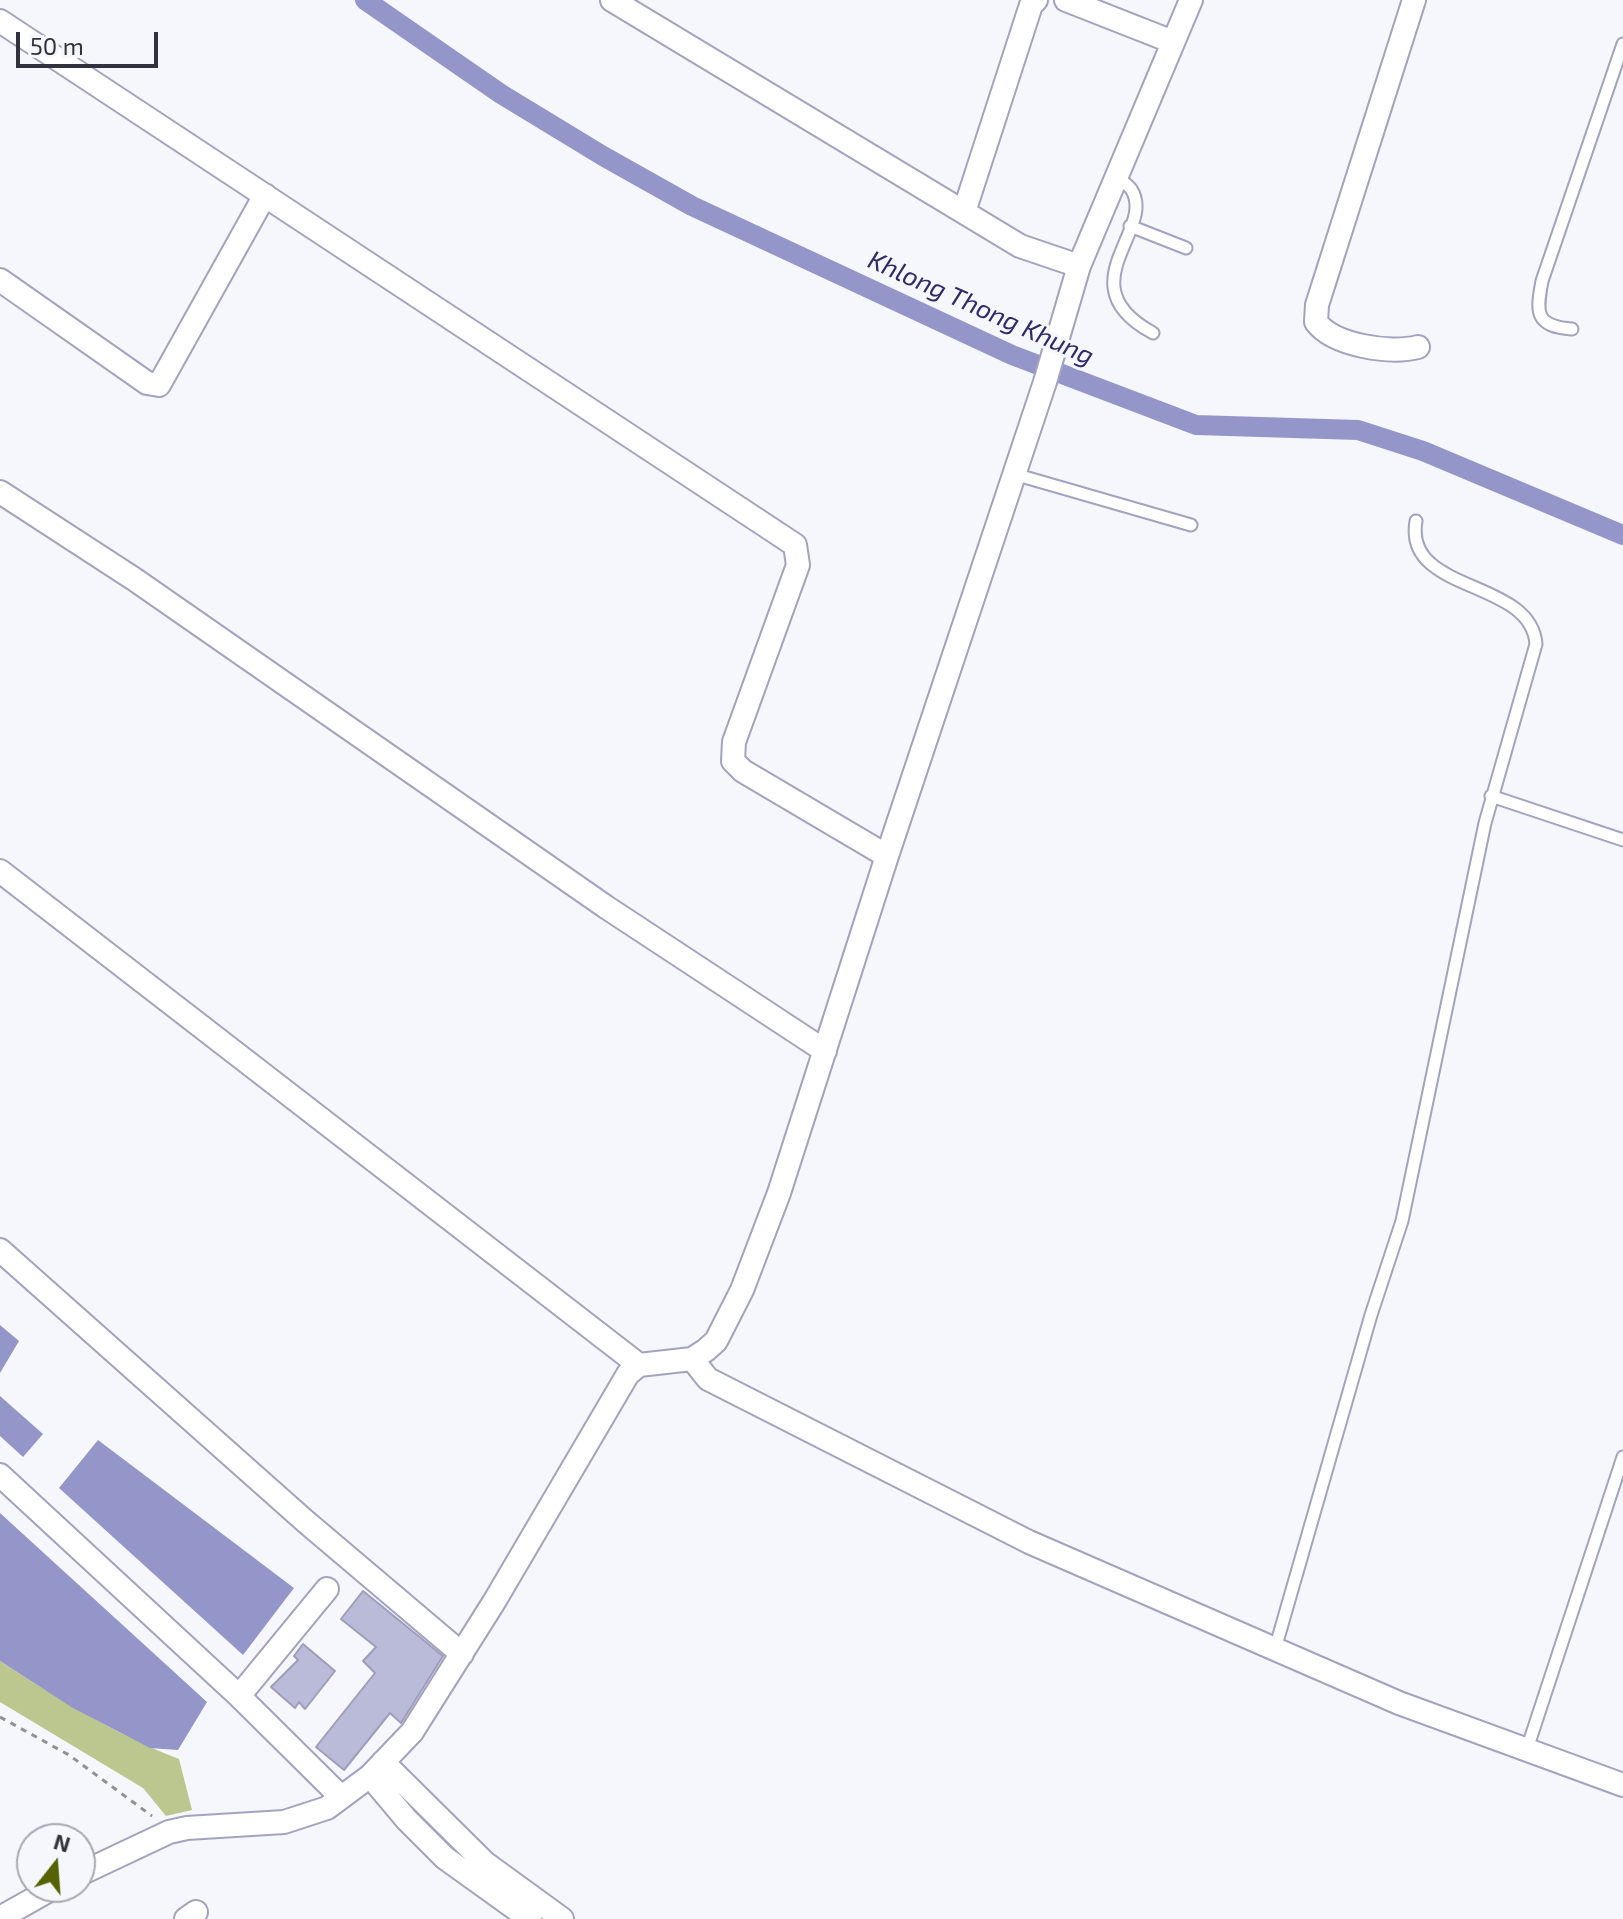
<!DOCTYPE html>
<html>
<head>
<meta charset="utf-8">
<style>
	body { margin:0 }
	#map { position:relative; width:1623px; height:1919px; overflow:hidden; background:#f6f6fd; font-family:"Exo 2",sans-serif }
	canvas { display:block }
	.north { position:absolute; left:16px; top:1823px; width:80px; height:80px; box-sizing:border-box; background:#f6f6fd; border:2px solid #a8a8b1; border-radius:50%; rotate:17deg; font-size:22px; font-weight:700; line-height:32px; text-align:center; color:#32323e }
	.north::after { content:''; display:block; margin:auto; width:28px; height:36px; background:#566304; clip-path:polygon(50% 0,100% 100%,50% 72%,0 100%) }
	.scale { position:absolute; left:16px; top:32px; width:142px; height:36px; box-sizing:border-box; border:4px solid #32323e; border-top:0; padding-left:10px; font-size:24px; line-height:28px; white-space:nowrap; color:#32323e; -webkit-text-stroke:6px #f6f6fd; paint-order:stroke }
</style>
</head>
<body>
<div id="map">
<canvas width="1623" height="1919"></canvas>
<div class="north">N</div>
<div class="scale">50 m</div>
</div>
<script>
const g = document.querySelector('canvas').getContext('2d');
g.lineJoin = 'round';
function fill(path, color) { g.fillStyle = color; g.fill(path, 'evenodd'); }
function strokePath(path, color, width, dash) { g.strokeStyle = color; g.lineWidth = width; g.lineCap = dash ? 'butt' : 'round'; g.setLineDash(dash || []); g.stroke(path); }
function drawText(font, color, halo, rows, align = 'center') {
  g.font = font + ' "Exo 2",sans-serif'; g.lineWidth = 6; g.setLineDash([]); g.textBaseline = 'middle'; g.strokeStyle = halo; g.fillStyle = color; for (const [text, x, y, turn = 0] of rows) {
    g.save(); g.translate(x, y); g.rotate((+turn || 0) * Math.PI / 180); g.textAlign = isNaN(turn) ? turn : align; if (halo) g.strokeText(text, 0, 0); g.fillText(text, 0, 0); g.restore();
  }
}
fill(new Path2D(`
	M 0,1661 C 57,1698 115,1734 179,1759 L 192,1810 L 166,1816 L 143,1788 L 0,1702 Z`), '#bbc78f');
fill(new Path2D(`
	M 0,1325 L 19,1341 L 0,1373 Z
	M 0,1396 L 43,1434 L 23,1457 L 0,1436 Z
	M 98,1440 L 294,1588 L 243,1655 L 59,1488 Z
	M 0,1513 L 207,1702 L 178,1750 L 150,1748 L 73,1708 L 0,1661 Z`), '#9496ca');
strokePath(new Path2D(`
	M 365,0 L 501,94 L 603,156 L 692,206 L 1012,355 L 1196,425 L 1358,430 L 1423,451 L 1623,535`), '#9496ca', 20);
const building = new Path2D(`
	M 363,1591 L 443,1656 L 401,1723 L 390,1713 L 344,1770 L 316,1747 L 375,1673 L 363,1661 L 376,1647 L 341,1619 Z
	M 303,1644 L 335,1671 L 305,1709 L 299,1702 L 295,1708 L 271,1687 L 298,1660 L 294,1656 Z`);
fill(building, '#b9bbd9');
strokePath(building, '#9c9eba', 2);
const lane = new Path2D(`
	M 1117,177 C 1121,180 1128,185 1131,189 C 1158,229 1064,285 1153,333
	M 1130,226 L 1186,248
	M 1572,329 C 1535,326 1536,313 1542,281 L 1623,44
	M 1014,474 L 1191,525
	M 1491,796 L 1623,840
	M 1275,1649 L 1371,1315 L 1402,1221 L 1485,823 L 1536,644 C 1531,578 1403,594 1416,521
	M 1527,1749 L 1623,1457`);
const street = new Path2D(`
	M 612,0 L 1020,246 L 1079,266
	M 1066,0 L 1173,42
	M 1414,0 L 1317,305 L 1316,322 C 1334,346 1391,354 1418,347
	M 0,21 L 795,545 L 798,565 L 734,742 L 733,761 L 743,771 L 887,856
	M 964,212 L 1031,5 L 1036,0
	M 0,280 L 147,383 L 159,385 L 265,195
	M 0,492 L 134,579 L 606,907 L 825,1051
	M 0,871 L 639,1365
	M 0,1250 L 305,1521 L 462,1654
	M 692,1359 L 708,1379 L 1029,1542 L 1399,1703 L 1623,1785
	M 0,1475 L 239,1696 L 341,1797
	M 239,1696 L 327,1589
	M 383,1762 L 485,1863 L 562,1919
	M 370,1776 L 406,1819 L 445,1858 L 530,1919
	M 80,1874 L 169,1832 L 187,1828 L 284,1822 L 327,1808 L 370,1776 L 412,1732 L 494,1602 L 628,1374 L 639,1365 L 692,1359 L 706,1350 L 716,1341 L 742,1290 L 779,1193 L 887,856 L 1045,382 L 1079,266 L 1191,0
	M 0,1918 L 55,1887
	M 186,1919 L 196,1912`);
strokePath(lane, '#a1a3c0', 15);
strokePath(street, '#a1a3c0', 26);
strokePath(new Path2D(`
	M 0,1717 L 69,1755 L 152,1816`), '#909099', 3, [6, 6]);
strokePath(lane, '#fff', 11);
strokePath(street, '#fff', 22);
drawText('italic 26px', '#2f2a68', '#f6f6fd', [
	["Khlong Thong Khung",981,308,24]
]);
</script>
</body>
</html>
